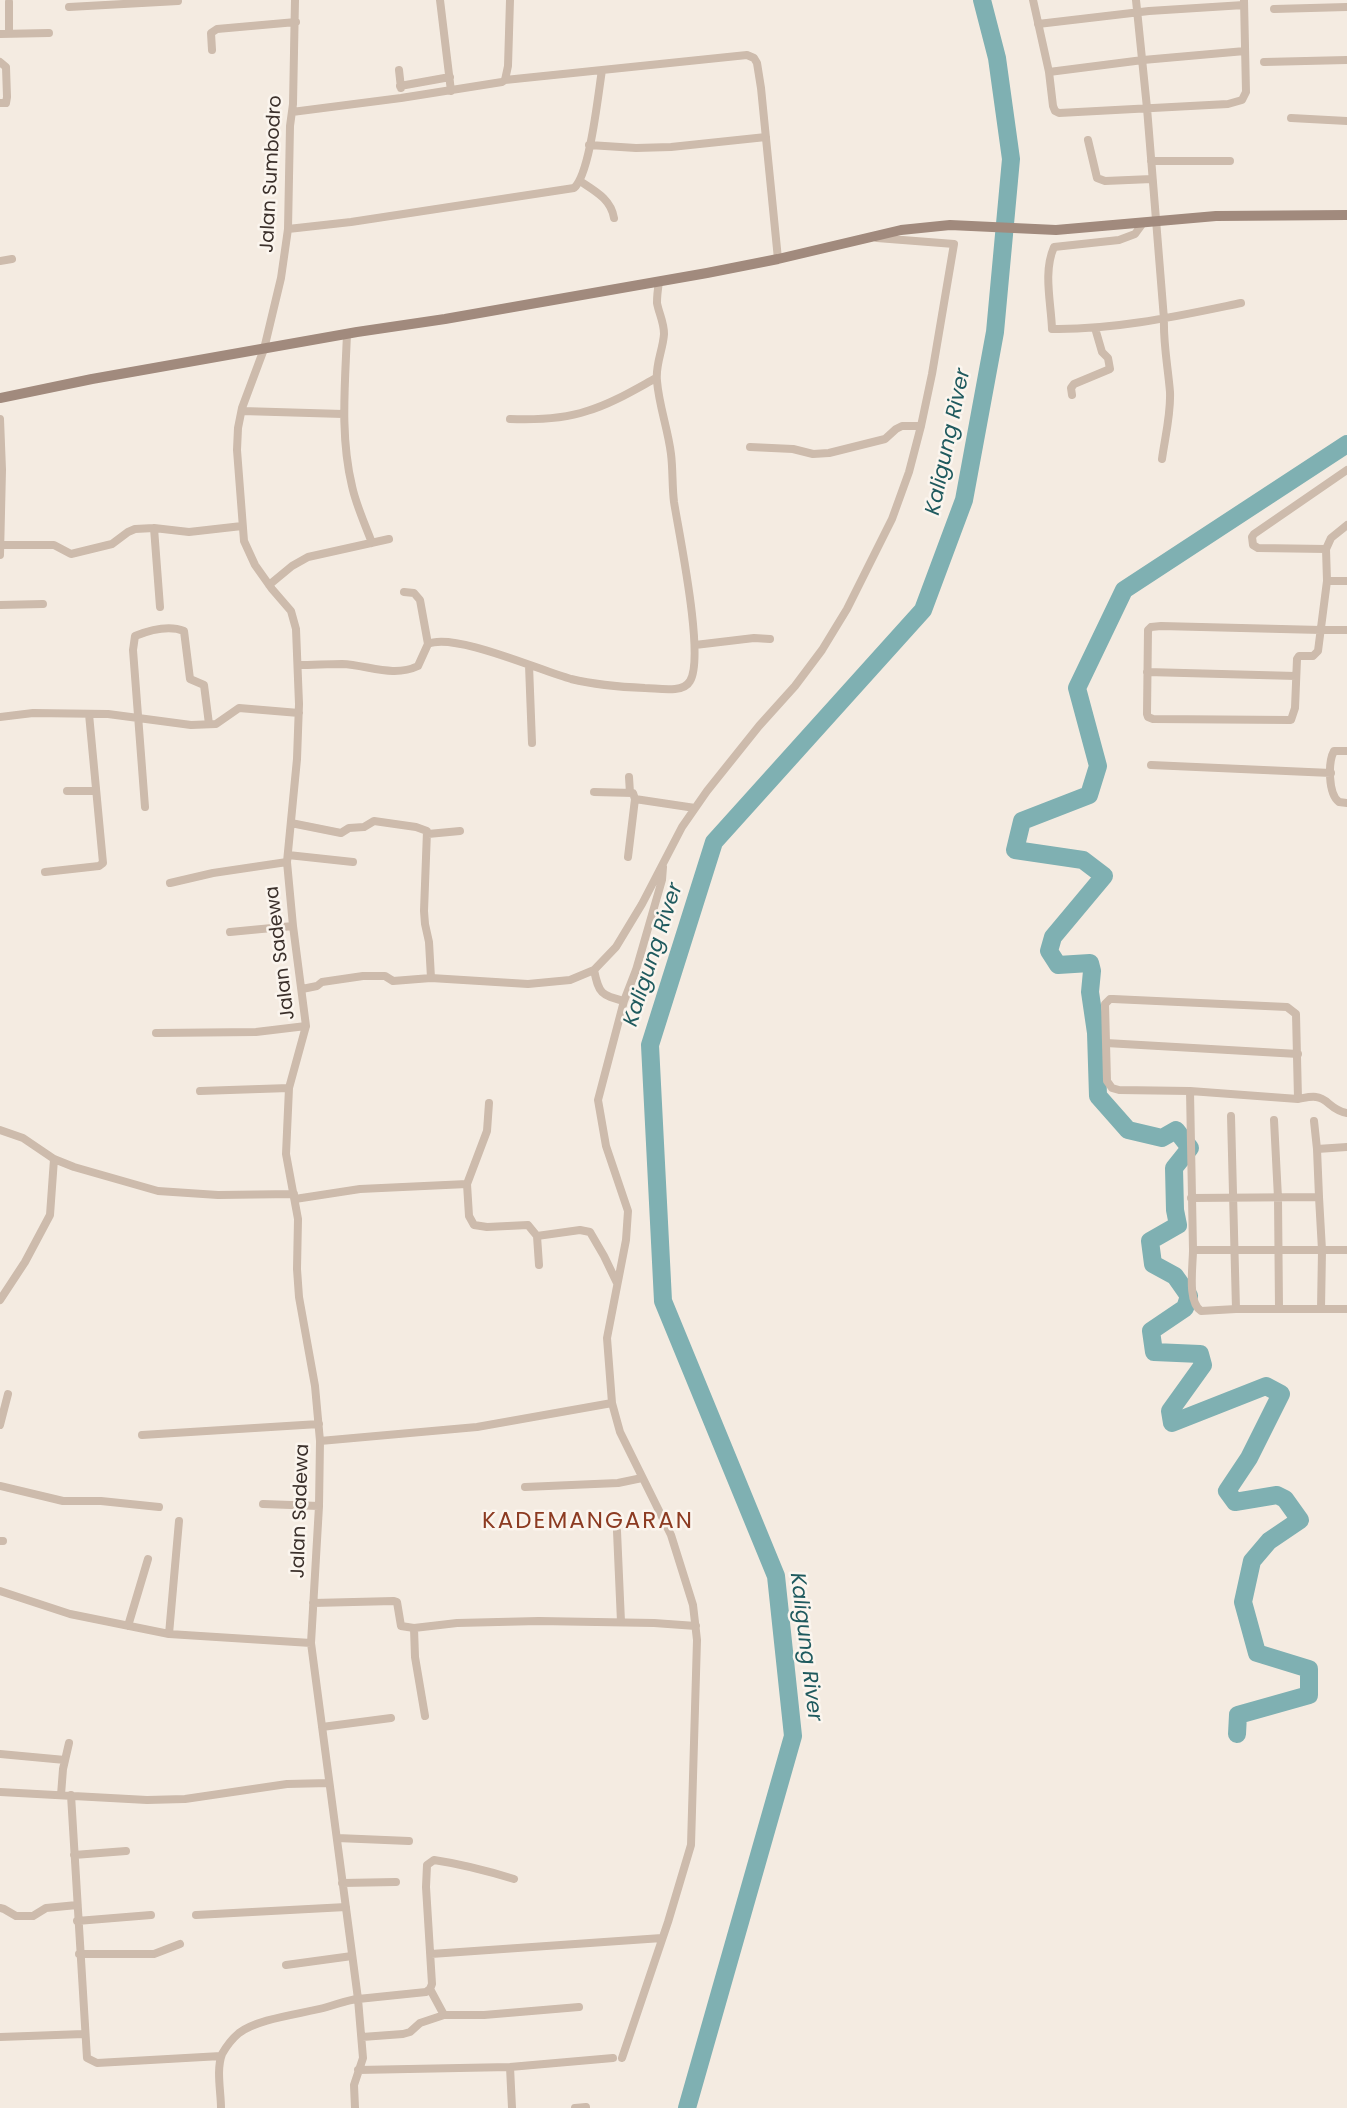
<!DOCTYPE html>
<html>
<head>
<meta charset="utf-8">
<style>
	body { margin:0 }
	canvas { display:block; background:#f4ebe1 }
</style>
</head>
<body>
<canvas width="1347" height="2108"></canvas>
<script>
const g = document.querySelector('canvas').getContext('2d');
g.lineJoin = 'round';
function strokePath(path, color, width, dash) { g.strokeStyle = color; g.lineWidth = width; g.lineCap = dash ? 'butt' : 'round'; g.setLineDash(dash || []); g.stroke(path); }
function drawText(font, color, halo, rows, align = 'center') {
  g.font = font + ' Poppins,sans-serif'; g.lineWidth = 5; g.setLineDash([]); g.textBaseline = 'middle'; g.strokeStyle = halo; g.fillStyle = color; for (const [text, x, y, turn = 0] of rows) {
    g.save(); g.translate(x, y); g.rotate((+turn || 0) * Math.PI / 180); g.textAlign = isNaN(turn) ? turn : align; if (halo) g.strokeText(text, 0, 0); g.fillText(text, 0, 0); g.restore();
  }
}
strokePath(new Path2D(`
	M 1237,1734 L 1238,1715 L 1309,1695 L 1309,1669 L 1257,1653 L 1243,1602 L 1252,1561 L 1269,1541 L 1300,1520 L 1285,1499 L 1277,1495 L 1235,1502 L 1227,1491 L 1249,1458 L 1281,1394 L 1266,1386 L 1172,1423 L 1170,1411 L 1203,1365 L 1200,1354 L 1154,1352 L 1151,1331 L 1185,1308 L 1189,1296 L 1175,1276 L 1153,1264 L 1150,1241 L 1178,1225 L 1175,1210 L 1174,1168 L 1190,1148 L 1176,1130 L 1162,1138 L 1128,1130 L 1098,1096 L 1096,1033 L 1090,992 L 1092,971 L 1090,963 L 1058,965 L 1049,951 L 1053,937 L 1104,876 L 1083,860 L 1015,850 L 1022,821 L 1089,795 L 1098,766 L 1077,688 L 1124,590 L 1347,444
	M 687,2108 L 793,1736 L 776,1576 L 663,1301 L 650,1045 L 714,842 L 923,610 L 964,500 L 995,332 L 1011,159 L 997,58 L 982,0`), '#7fb0b2', 18);
strokePath(new Path2D(`
	M 440,0 L 451,91
	M 1033,0 L 1049,72 L 1053,106 L 1055,111 L 1059,113 L 1228,104 L 1242,100 L 1246,92 L 1244,0
	M 1136,0 L 1147,108 L 1164,319 C 1163,343 1168,367 1170,392 C 1171,414 1165,437 1162,459
	M 9,2 L 9,33
	M 69,7 L 178,1
	M 1274,9 L 1347,7
	M 1038,24 L 1149,11 L 1244,5
	M 0,34 L 49,33
	M 212,50 L 211,33 L 217,29 L 296,22
	M 0,62 L 6,67 L 7,97 L 6,103 L 0,103
	M 1264,62 L 1347,60
	M 399,70 L 401,88
	M 602,70 L 747,55 L 754,58 L 757,63 L 761,88 L 778,259
	M 1049,72 L 1143,60 L 1245,51
	M 400,86 L 450,77
	M 292,112 L 401,98 L 502,82 L 505,80 L 508,66 L 510,0
	M 1291,118 L 1347,121
	M 1088,140 L 1097,178 L 1105,181 L 1152,179
	M 589,145 L 636,148 L 671,147 L 766,137
	M 1151,161 L 1230,161
	M 580,181 C 595,191 611,199 614,218
	M 1143,223 L 1135,234 L 1119,240 L 1054,247 C 1043,272 1051,302 1052,329 C 1116,330 1178,316 1241,303
	M 288,229 L 351,222 L 574,188 C 590,174 598,95 602,70 L 505,80
	M 0,261 L 12,259
	M 347,334 C 345,385 340,436 352,486 C 356,505 365,524 372,543
	M 1072,395 L 1071,388 L 1074,384 L 1110,369 L 1108,358 L 1102,352 L 1095,328
	M 242,411 L 343,414
	M 0,419 L 2,470 L 0,555
	M 510,419 C 535,420 563,419 587,411 C 611,404 634,390 656,378
	M 750,447 L 793,449 L 813,454 L 829,453 L 885,439 L 896,429 L 902,426 L 921,426
	M 1347,525 L 1331,538 L 1326,549 L 1327,581 L 1318,651 L 1313,656 L 1299,656 L 1297,659 L 1295,708 L 1291,720 L 1153,719 L 1148,717 L 1147,714 L 1148,630 L 1151,627 L 1161,626 L 1321,630 L 1347,630
	M 154,528 L 160,607
	M 0,545 L 54,545 L 71,554 L 112,544 L 128,532 L 135,529 L 154,528 L 189,532 L 242,526
	M 1326,549 L 1258,548 L 1253,545 L 1252,537 L 1254,534 L 1347,470
	M 1327,581 L 1347,581
	M 269,585 L 292,566 L 308,557 L 389,539
	M 404,592 L 414,593 L 420,600 L 428,644
	M 0,605 L 43,604
	M 695,645 L 754,638 L 770,639
	M 298,665 C 313,665 327,664 342,664 C 368,665 393,678 418,666 L 428,644 C 454,632 541,671 571,679 C 596,685 620,687 645,688 C 657,688 683,694 690,681 C 705,657 679,534 674,502 C 672,486 673,470 671,454 C 668,429 659,406 657,381 C 655,365 663,350 664,334 C 664,322 659,314 657,303 C 657,296 658,288 659,282
	M 529,665 L 532,743
	M 1147,672 L 1296,676
	M 0,717 L 33,713 L 108,714 L 191,725 L 216,724 L 239,708 L 299,713
	M 1347,751 L 1334,751 C 1328,762 1328,794 1339,802 L 1347,803
	M 1151,765 L 1331,773
	M 629,777 L 630,793
	M 67,791 L 95,791
	M 594,792 L 633,793 L 635,799
	M 145,807 L 133,650 L 135,636 C 150,630 169,625 184,631 L 190,679 L 204,685 L 209,724
	M 291,823 L 341,833 L 349,828 L 364,827 L 374,821 L 416,827 L 427,831 L 424,911 L 425,924 L 429,942 L 431,978
	M 428,834 L 460,831
	M 288,855 L 353,862
	M 628,857 L 635,799 L 695,808
	M 45,872 L 99,866 L 103,863 L 89,714
	M 170,883 L 213,873 L 287,862
	M 230,932 L 293,926
	M 594,970 C 599,994 601,995 624,1001 L 598,1100 L 606,1146 L 628,1211 L 626,1240 L 607,1338 L 612,1403 L 620,1432 L 671,1535 L 693,1605 L 697,1640 L 691,1845 L 668,1922 L 622,2058
	M 302,989 L 317,986 L 322,982 L 363,976 L 385,976 L 393,981 L 431,978 L 528,984 L 570,980 L 594,970 L 616,947 L 642,904 L 682,827 L 707,791 L 759,726 L 795,686 L 822,650 L 847,609 L 892,519 L 909,472 L 921,426 L 932,374 L 954,244 L 877,238
	M 624,1001 L 636,970 L 662,880 L 663,867
	M 156,1033 L 256,1032 L 306,1026
	M 1106,1043 L 1107,1081 L 1112,1088 L 1119,1090 L 1190,1091 L 1298,1099 C 1304,1098 1311,1096 1316,1097 C 1328,1098 1330,1110 1347,1113
	M 1298,1054 L 1106,1043 L 1105,1004 L 1110,999 L 1113,999 L 1287,1007 L 1296,1014 L 1298,1099
	M 200,1091 L 289,1088
	M 1190,1091 L 1193,1250 L 1347,1250
	M 1231,1116 L 1236,1309
	M 1274,1120 L 1278,1198 L 1279,1309
	M 1314,1121 L 1317,1149
	M 0,1130 L 23,1138 L 54,1159 L 74,1167 L 158,1191 L 218,1195 L 294,1194
	M 467,1184 L 469,1216 L 474,1225 L 487,1227 L 528,1225 L 537,1236 L 539,1265
	M 1319,1197 L 1317,1149 L 1347,1147
	M 1191,1198 L 1319,1197 L 1322,1250 L 1321,1309
	M 295,1199 L 360,1189 L 467,1184 L 487,1131 L 489,1103
	M 537,1236 L 580,1230 L 590,1232 L 604,1256 L 617,1283
	M 1193,1250 C 1193,1266 1187,1302 1201,1311 L 1236,1309 L 1347,1309
	M 0,1300 L 25,1262 L 50,1215 L 54,1159
	M 0,1425 L 8,1394
	M 142,1435 L 319,1424
	M 320,1441 L 477,1427 L 612,1403
	M 0,1486 L 63,1501 L 101,1501 L 159,1507
	M 525,1487 L 618,1483 L 642,1478
	M 263,1504 L 319,1506
	M 617,1531 L 621,1622
	M 0,1541 L 3,1541
	M 0,1591 L 70,1614 L 169,1634 L 311,1643
	M 313,1603 L 394,1601 L 397,1602 L 401,1626 L 414,1628 L 457,1623 L 539,1621 L 654,1623 L 696,1626
	M 128,1626 L 148,1559
	M 414,1628 L 415,1657 L 425,1716
	M 169,1634 L 179,1521
	M 322,1727 L 391,1718
	M 0,1754 L 65,1760
	M 0,1792 L 147,1800 L 185,1799 L 287,1784 L 329,1783
	M 61,1795 L 63,1769 L 69,1743
	M 71,1795 L 87,2058 L 97,2063 L 221,2056
	M 337,1838 L 409,1841
	M 74,1855 L 126,1851
	M 342,1883 L 396,1882
	M 0,1908 L 4,1909 L 16,1916 L 33,1916 L 46,1908 L 77,1905
	M 196,1915 L 346,1907
	M 77,1921 L 151,1915
	M 79,1954 L 154,1954 L 180,1944
	M 431,1954 L 662,1938
	M 286,1965 L 352,1956
	M 430,1989 L 444,2015 L 484,2015 L 579,2007
	M 0,2037 L 84,2034
	M 362,2037 L 403,2034 L 410,2032 L 420,2023 L 444,2015
	M 510,2067 L 512,2108
	M 358,2070 L 510,2067 L 613,2058
	M 221,2108 C 221,2092 216,2070 222,2054 C 226,2047 233,2038 239,2033 C 259,2018 302,2014 327,2007 C 338,2004 347,2000 358,1999 L 311,1643 L 319,1506 L 320,1441 L 315,1386 L 299,1297 L 297,1269 L 298,1219 L 286,1154 L 289,1088 L 306,1026 L 293,926 L 287,862 L 297,759 L 299,704 L 296,629 L 291,611 L 272,589 L 255,565 L 244,541 L 237,450 L 238,428 L 242,408 L 264,349 L 281,278 L 288,229 L 290,126 L 293,104 L 295,0
	M 355,2108 L 354,2085 L 363,2058 L 358,1999 L 426,1992 L 430,1989 L 432,1984 L 426,1887 L 427,1865 L 434,1860 C 461,1864 488,1871 514,1879
	M 575,2108 L 586,2107`), '#cdbbac', 8);
strokePath(new Path2D(`
	M 0,398 L 92,379 L 357,332 L 445,319 L 707,273 L 778,259 L 901,230 L 950,225 L 1056,230 L 1216,216 L 1347,215`), '#a18a7d', 10);
drawText('19px', '#3b302b', '#fbf5ee', [
	["Jalan Sumbodro",272,174,-87],
	["Jalan Sadewa",281,953,-97],
	["Jalan Sadewa",301,1511,-88]
]);
drawText('italic 21px', '#1f5a5e', '#fbf5ee', [
	["Kaligung River",949,442,-78],
	["Kaligung River",654,955,-72],
	["Kaligung River",805,1647,83]
]);
g.letterSpacing = '2px';
drawText('23px', '#8c3b22', '#fbf5ee', [
	["KADEMANGARAN",588,1522]
]);
g.letterSpacing = '0px';
</script>
</body>
</html>
